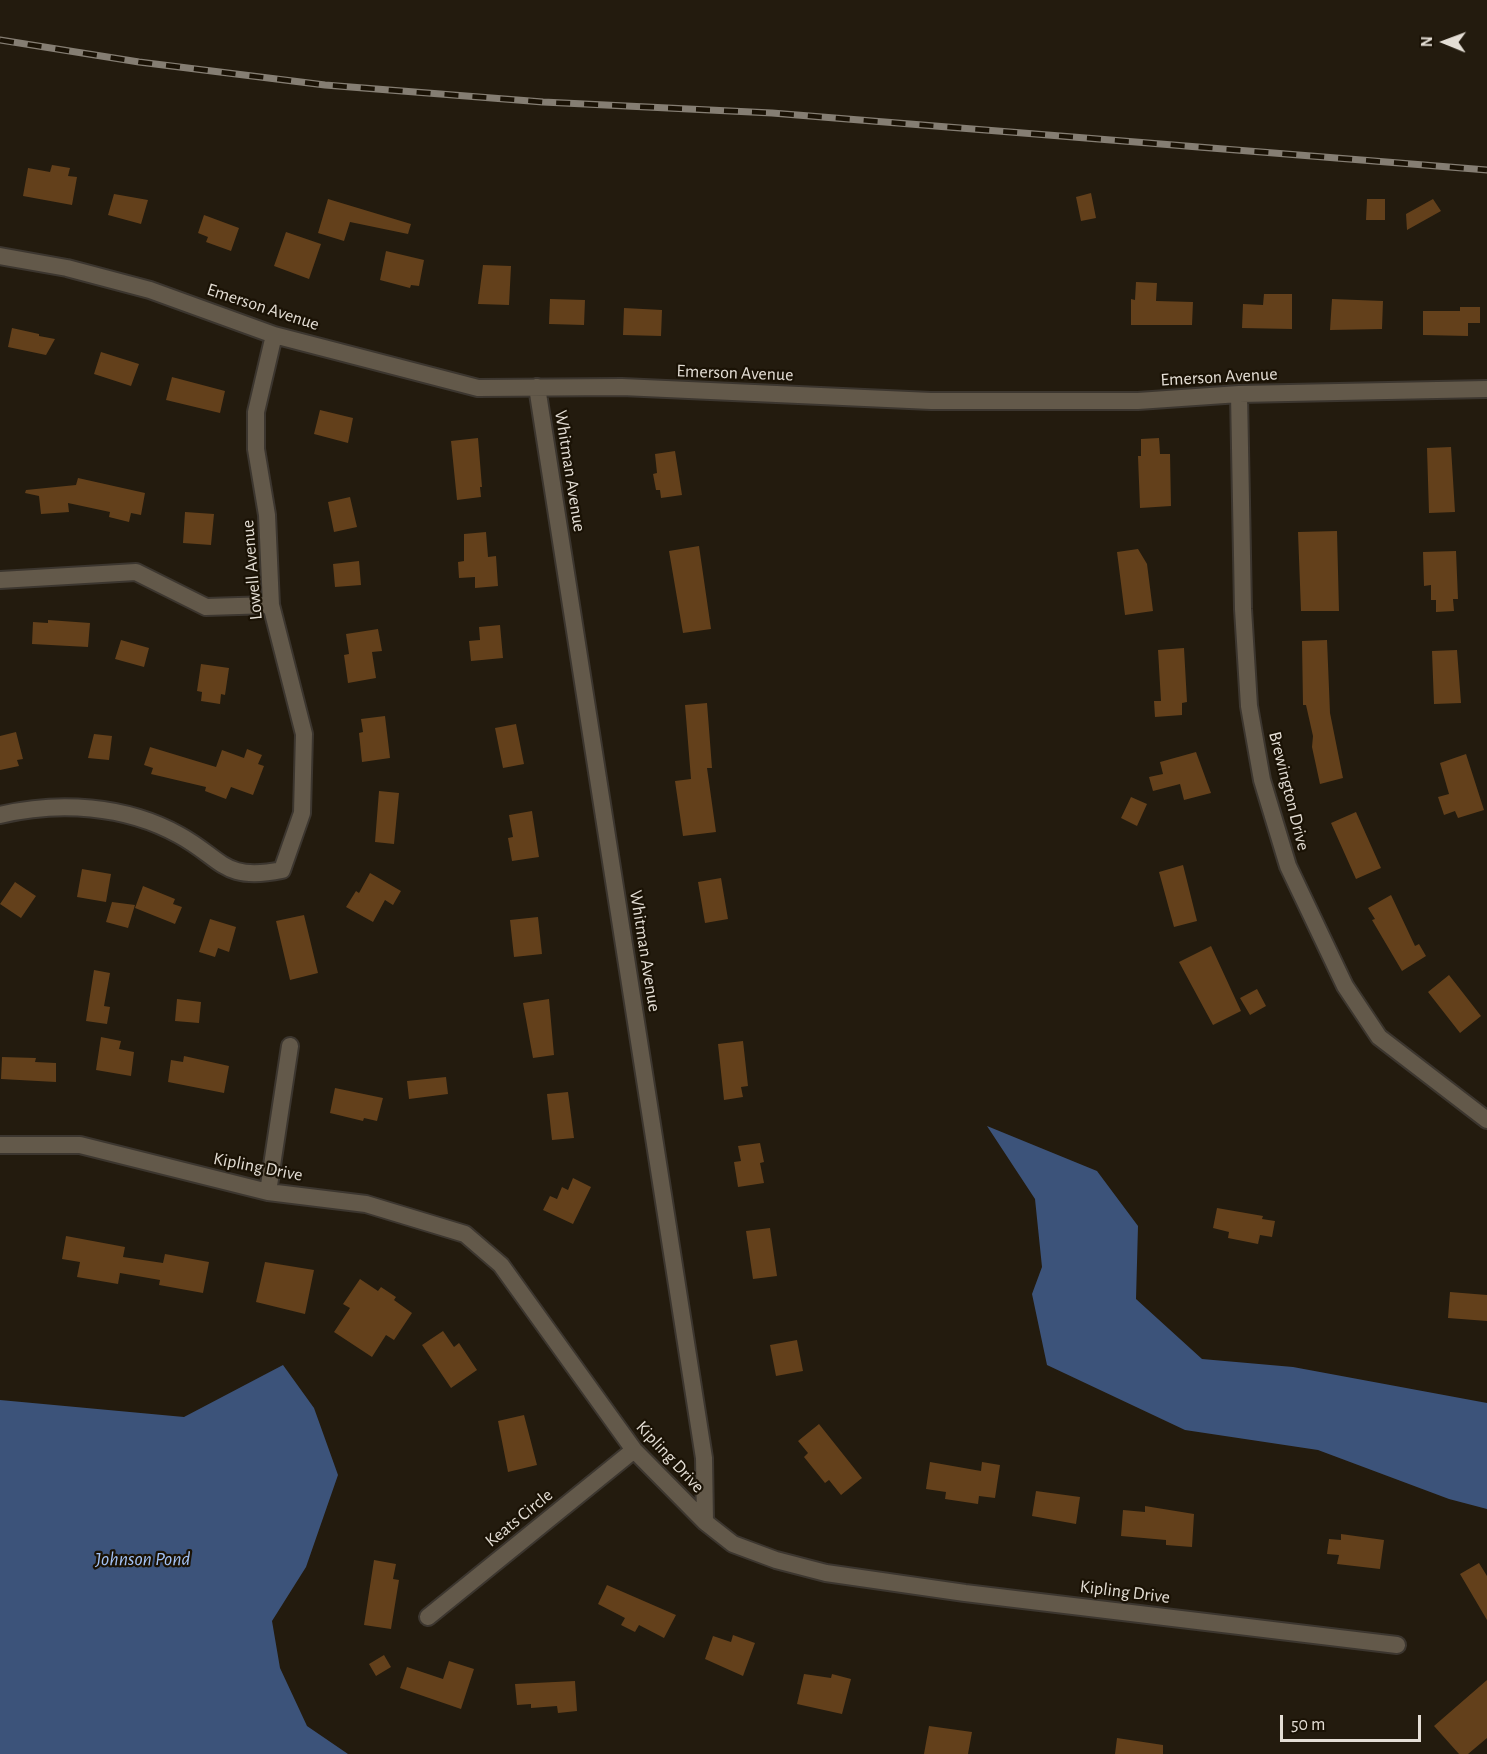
<!DOCTYPE html>
<html>
<head>
<meta charset="utf-8">
<style>
	body { margin:0 }
	#map { position:relative; width:1487px; height:1754px; overflow:hidden; background:#231b0e; font-family:"Alegreya Sans",sans-serif }
	canvas { display:block }
	.north { position:absolute; left:1415px; top:12px; width:60px; height:60px; -webkit-text-stroke:4px #1a1205; paint-order:stroke; rotate:271deg; font-size:16px; font-weight:700; line-height:24px; text-align:center; color:#e4ded5 }
	.north::after { content:''; display:block; margin:auto; width:21px; height:27px; background:#e4ded5; clip-path:polygon(50% 0,100% 100%,50% 72%,0 100%) }
	.scale { position:absolute; left:1280px; top:1715px; width:141px; height:27px; box-sizing:border-box; border:3px solid #e4ded5; border-top:0; padding-left:8px; font-size:18px; line-height:21px; white-space:nowrap; color:#e4ded5; -webkit-text-stroke:4px #1a1205; paint-order:stroke }
</style>
</head>
<body>
<div id="map">
<canvas width="1487" height="1754"></canvas>
<div class="north">N</div>
<div class="scale">50 m</div>
</div>
<script>
const g = document.querySelector('canvas').getContext('2d');
g.lineJoin = 'round';
function fill(path, color) { g.fillStyle = color; g.fill(path, 'evenodd'); }
function strokePath(path, color, width, dash) { g.strokeStyle = color; g.lineWidth = width; g.lineCap = dash ? 'butt' : 'round'; g.setLineDash(dash || []); g.stroke(path); }
function drawText(font, color, halo, rows, align = 'center') {
  g.font = font + ' "Alegreya Sans",sans-serif'; g.lineWidth = 4.5; g.setLineDash([]); g.textBaseline = 'middle'; g.strokeStyle = halo; g.fillStyle = color; for (const [text, x, y, turn = 0] of rows) {
    g.save(); g.translate(x, y); g.rotate((+turn || 0) * Math.PI / 180); g.textAlign = isNaN(turn) ? turn : align; if (halo) g.strokeText(text, 0, 0); g.fillText(text, 0, 0); g.restore();
  }
}
fill(new Path2D(`
	M 987,1126 L 1097,1171 L 1138,1226 L 1136,1299 L 1202,1359 L 1293,1367 L 1487,1403 L 1487,1509 L 1449,1499 L 1318,1450 L 1185,1430 L 1047,1365 L 1032,1294 L 1042,1267 L 1035,1199 Z
	M 283,1365 L 314,1408 L 338,1475 L 306,1567 L 272,1621 L 280,1668 L 307,1726 L 348,1754 L 0,1754 L 0,1400 L 184,1417 Z`), '#3c537a');
fill(new Path2D(`
	M 52,165 L 70,168 L 68,176 L 77,177 L 72,205 L 23,196 L 28,168 L 50,172 Z
	M 1091,193 L 1096,218 L 1081,221 L 1076,197 Z
	M 114,194 L 148,200 L 141,224 L 108,215 Z
	M 328,199 L 411,224 L 408,234 L 350,222 L 344,241 L 318,233 Z
	M 1367,199 L 1385,199 L 1385,220 L 1366,220 Z
	M 1433,199 L 1441,211 L 1407,230 L 1406,214 Z
	M 204,215 L 239,228 L 231,251 L 206,242 L 208,237 L 198,233 Z
	M 286,232 L 321,244 L 309,279 L 274,266 Z
	M 386,251 L 424,260 L 419,286 L 411,285 L 410,288 L 380,280 Z
	M 483,265 L 511,266 L 509,305 L 478,304 Z
	M 1136,282 L 1157,283 L 1156,301 L 1193,302 L 1192,325 L 1131,325 L 1131,299 L 1135,300 Z
	M 1264,294 L 1292,294 L 1292,329 L 1242,328 L 1243,304 L 1263,305 Z
	M 550,299 L 585,300 L 584,325 L 549,324 Z
	M 1332,299 L 1383,301 L 1382,329 L 1330,330 Z
	M 1460,307 L 1480,307 L 1480,323 L 1468,323 L 1468,336 L 1423,335 L 1423,311 L 1460,311 Z
	M 624,308 L 662,310 L 661,336 L 623,335 Z
	M 12,328 L 39,334 L 39,336 L 55,339 L 46,355 L 8,347 Z
	M 101,352 L 139,364 L 131,386 L 94,374 Z
	M 172,377 L 225,391 L 220,413 L 166,400 Z
	M 320,410 L 353,418 L 348,443 L 314,434 Z
	M 478,438 L 482,487 L 480,487 L 481,497 L 457,500 L 451,441 Z
	M 1159,438 L 1160,454 L 1170,454 L 1171,506 L 1140,508 L 1138,456 L 1141,456 L 1141,439 Z
	M 1451,447 L 1455,512 L 1429,513 L 1427,448 Z
	M 675,451 L 682,495 L 661,498 L 660,490 L 656,490 L 653,474 L 657,473 L 655,454 Z
	M 78,478 L 145,493 L 141,515 L 131,513 L 129,522 L 109,517 L 110,512 L 68,503 L 69,512 L 41,514 L 39,496 L 25,493 L 26,490 L 76,485 Z
	M 350,497 L 357,527 L 334,532 L 328,502 Z
	M 185,512 L 214,514 L 211,545 L 183,543 Z
	M 1337,531 L 1339,611 L 1301,611 L 1298,532 Z
	M 486,532 L 488,557 L 496,556 L 498,586 L 475,588 L 475,577 L 459,578 L 458,562 L 464,561 L 464,534 Z
	M 699,546 L 711,629 L 683,633 L 669,551 Z
	M 1138,549 L 1147,564 L 1153,611 L 1125,615 L 1117,552 Z
	M 1456,551 L 1458,599 L 1453,599 L 1454,611 L 1436,612 L 1436,600 L 1431,600 L 1431,585 L 1424,586 L 1423,552 Z
	M 359,561 L 361,585 L 335,587 L 333,564 Z
	M 48,620 L 90,623 L 88,647 L 32,644 L 33,622 L 48,623 Z
	M 500,625 L 503,658 L 471,661 L 469,641 L 480,640 L 479,627 Z
	M 378,629 L 382,651 L 372,652 L 376,678 L 348,683 L 344,655 L 349,654 L 346,634 Z
	M 121,640 L 149,648 L 144,667 L 115,659 Z
	M 1327,640 L 1330,713 L 1343,778 L 1320,784 L 1312,747 L 1313,736 L 1306,705 L 1303,705 L 1302,641 Z
	M 1184,648 L 1187,702 L 1182,703 L 1182,715 L 1155,717 L 1154,701 L 1161,701 L 1158,650 Z
	M 1457,650 L 1461,703 L 1434,704 L 1432,651 Z
	M 201,664 L 229,668 L 225,695 L 221,694 L 220,704 L 201,701 L 202,692 L 197,691 Z
	M 707,703 L 712,768 L 707,768 L 716,832 L 683,836 L 675,781 L 691,779 L 685,705 Z
	M 385,716 L 390,758 L 362,762 L 359,733 L 363,732 L 361,719 Z
	M 516,724 L 524,764 L 503,768 L 495,728 Z
	M 16,732 L 23,759 L 17,760 L 19,766 L 0,770 L 0,736 Z
	M 94,734 L 112,736 L 109,760 L 88,758 Z
	M 150,747 L 216,767 L 222,750 L 244,758 L 247,749 L 262,755 L 258,764 L 264,766 L 253,795 L 231,787 L 226,799 L 205,791 L 206,787 L 151,774 L 153,768 L 144,765 Z
	M 1196,752 L 1211,793 L 1184,800 L 1180,784 L 1153,791 L 1149,777 L 1163,774 L 1160,762 Z
	M 1466,754 L 1484,810 L 1458,818 L 1455,811 L 1444,815 L 1438,797 L 1449,794 L 1440,763 Z
	M 379,791 L 399,793 L 394,844 L 375,842 Z
	M 1131,797 L 1147,804 L 1137,826 L 1121,818 Z
	M 532,811 L 539,857 L 512,861 L 508,838 L 513,837 L 509,815 Z
	M 1356,812 L 1381,868 L 1356,879 L 1331,823 Z
	M 1183,865 L 1197,921 L 1174,927 L 1159,872 Z
	M 82,869 L 111,874 L 106,902 L 77,897 Z
	M 370,873 L 401,891 L 393,905 L 385,900 L 373,922 L 346,907 L 356,891 L 359,893 Z
	M 721,878 L 728,919 L 705,923 L 698,882 Z
	M 15,882 L 36,896 L 21,918 L 0,904 Z
	M 143,886 L 175,899 L 173,904 L 182,907 L 175,924 L 135,908 Z
	M 1391,895 L 1415,946 L 1419,944 L 1426,956 L 1402,971 L 1372,920 L 1375,919 L 1368,908 Z
	M 112,902 L 135,905 L 128,928 L 106,922 Z
	M 304,915 L 318,973 L 290,980 L 276,921 Z
	M 538,917 L 542,954 L 514,957 L 510,920 Z
	M 210,919 L 236,927 L 229,952 L 218,948 L 215,957 L 199,952 Z
	M 1211,946 L 1241,1011 L 1213,1025 L 1179,962 Z
	M 94,970 L 110,973 L 104,1006 L 110,1007 L 107,1024 L 86,1021 Z
	M 1449,975 L 1481,1016 L 1460,1033 L 1428,992 Z
	M 1257,989 L 1266,1006 L 1250,1015 L 1240,998 Z
	M 177,999 L 201,1002 L 199,1023 L 175,1021 Z
	M 549,999 L 554,1055 L 533,1058 L 523,1003 Z
	M 101,1037 L 121,1041 L 119,1049 L 134,1052 L 131,1076 L 96,1070 Z
	M 743,1041 L 748,1086 L 741,1087 L 743,1097 L 724,1100 L 718,1044 Z
	M 184,1056 L 229,1066 L 224,1093 L 168,1082 L 171,1060 L 183,1062 Z
	M 2,1057 L 36,1058 L 35,1062 L 56,1063 L 56,1082 L 1,1079 Z
	M 446,1077 L 448,1094 L 409,1099 L 407,1081 Z
	M 335,1088 L 383,1098 L 377,1121 L 364,1118 L 363,1121 L 330,1113 Z
	M 568,1092 L 574,1138 L 552,1140 L 547,1094 Z
	M 760,1143 L 764,1162 L 760,1163 L 764,1183 L 738,1187 L 734,1162 L 741,1161 L 738,1146 Z
	M 573,1178 L 591,1187 L 573,1224 L 543,1210 L 550,1196 L 557,1199 L 562,1187 L 568,1190 Z
	M 1217,1208 L 1263,1216 L 1262,1219 L 1275,1221 L 1272,1237 L 1260,1235 L 1258,1244 L 1228,1238 L 1229,1232 L 1213,1228 Z
	M 770,1228 L 777,1276 L 753,1279 L 746,1231 Z
	M 66,1236 L 125,1247 L 123,1257 L 163,1263 L 165,1254 L 209,1262 L 203,1293 L 159,1285 L 160,1280 L 120,1273 L 118,1284 L 77,1277 L 80,1262 L 62,1259 Z
	M 265,1262 L 314,1270 L 305,1314 L 256,1302 Z
	M 360,1279 L 378,1291 L 381,1287 L 396,1297 L 394,1300 L 412,1313 L 394,1340 L 386,1335 L 372,1357 L 334,1332 L 350,1308 L 343,1304 Z
	M 1450,1292 L 1487,1295 L 1487,1321 L 1448,1318 Z
	M 443,1331 L 454,1347 L 459,1343 L 477,1370 L 451,1388 L 422,1345 Z
	M 797,1340 L 803,1371 L 776,1376 L 770,1345 Z
	M 524,1415 L 537,1465 L 508,1472 L 498,1421 Z
	M 819,1424 L 862,1478 L 841,1495 L 829,1480 L 825,1483 L 804,1457 L 808,1453 L 798,1441 Z
	M 930,1462 L 981,1471 L 982,1462 L 1000,1465 L 995,1498 L 979,1496 L 978,1504 L 945,1499 L 946,1492 L 926,1489 Z
	M 1036,1491 L 1080,1497 L 1076,1524 L 1032,1516 Z
	M 1145,1506 L 1194,1514 L 1192,1547 L 1166,1545 L 1166,1540 L 1121,1536 L 1123,1510 L 1145,1512 Z
	M 1341,1534 L 1384,1540 L 1380,1569 L 1337,1564 L 1339,1555 L 1327,1554 L 1329,1539 L 1341,1540 Z
	M 374,1560 L 396,1564 L 393,1579 L 399,1580 L 391,1629 L 364,1625 Z
	M 1479,1563 L 1487,1576 L 1487,1620 L 1460,1574 Z
	M 607,1585 L 676,1615 L 664,1638 L 639,1625 L 635,1632 L 621,1625 L 625,1618 L 598,1604 Z
	M 733,1635 L 755,1643 L 743,1676 L 705,1659 L 713,1636 L 731,1642 Z
	M 384,1655 L 391,1667 L 376,1676 L 369,1664 Z
	M 449,1661 L 474,1669 L 461,1709 L 400,1688 L 407,1667 L 443,1679 Z
	M 804,1674 L 831,1678 L 832,1674 L 851,1679 L 842,1714 L 797,1704 Z
	M 1487,1680 L 1487,1738 L 1468,1754 L 1459,1754 L 1434,1726 Z
	M 575,1681 L 577,1711 L 558,1713 L 557,1706 L 531,1708 L 531,1704 L 517,1705 L 515,1684 Z
	M 929,1726 L 972,1732 L 968,1754 L 924,1754 Z
	M 1117,1738 L 1163,1745 L 1163,1754 L 1115,1754 Z`), '#63401b');
const minor = new Path2D(`
	M 0,256 L 67,268 L 150,290 L 274,335 L 478,388 L 622,387 L 931,401 L 1138,401 L 1239,394 L 1487,389
	M 537,387 L 704,1458 L 705,1522
	M 1239,394 L 1243,609 L 1249,706 L 1262,780 L 1288,866 L 1345,986 L 1379,1037 L 1487,1120
	M 0,580 L 136,572 L 206,607 L 271,605
	M 0,815 C 58,801 125,805 179,835 C 223,859 223,882 282,870 L 302,813 L 304,734 L 271,605 L 267,515 L 256,449 L 256,412 L 274,335
	M 0,1145 L 80,1145 L 268,1192 L 366,1204 L 465,1234 L 501,1265 L 634,1450 L 705,1522 L 733,1544 L 776,1560 L 826,1573 L 965,1593 L 1397,1645
	M 268,1192 L 290,1046
	M 428,1617 L 634,1450`);
strokePath(minor, '#3c362f', 20);
strokePath(minor, '#63594a', 16);
const rail = new Path2D(`
	M 0,40 L 139,62 L 325,85 L 543,102 L 772,113 L 1487,170`);
strokePath(rail, '#857e73', 7);
strokePath(rail, '#1a1205', 4.5, [14]);
drawText('18px', '#e4ded5', '#1a1205', [
	["Emerson Avenue",263,307,18],
	["Emerson Avenue",735,373,2],
	["Emerson Avenue",1219,377,-3],
	["Whitman Avenue",570,471,81],
	["Lowell Avenue",252,570,-95],
	["Brewington Drive",1289,791,76],
	["Whitman Avenue",645,951,81],
	["Kipling Drive",258,1167,11],
	["Kipling Drive",670,1457,47],
	["Keats Circle",519,1518,-39],
	["Kipling Drive",1125,1592,7]
]);
drawText('italic 20px', '#a3c2f5', '#1a1205', [
	["Johnson Pond",143,1559]
]);
</script>
</body>
</html>
